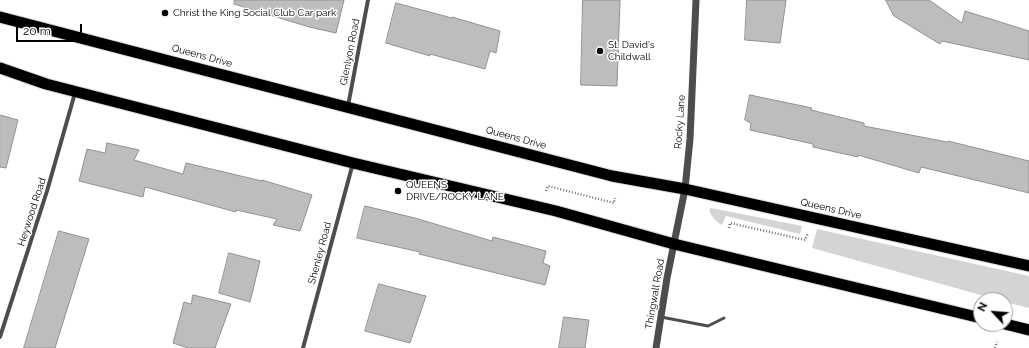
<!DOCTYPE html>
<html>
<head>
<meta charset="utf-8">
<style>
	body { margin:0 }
	#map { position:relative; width:1029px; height:348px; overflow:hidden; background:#fff; font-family:Raleway,sans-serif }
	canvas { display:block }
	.north { position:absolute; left:973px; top:292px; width:40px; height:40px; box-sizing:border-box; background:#fff; border:1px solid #999; border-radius:50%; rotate:296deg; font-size:11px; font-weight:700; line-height:16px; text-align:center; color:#000 }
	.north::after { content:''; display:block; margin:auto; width:14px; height:18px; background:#000; clip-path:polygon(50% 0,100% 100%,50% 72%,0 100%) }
	.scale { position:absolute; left:16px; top:24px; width:66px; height:18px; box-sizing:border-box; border:2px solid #000; border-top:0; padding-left:5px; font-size:12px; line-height:14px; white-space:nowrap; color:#000; -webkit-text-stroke:3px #fff; paint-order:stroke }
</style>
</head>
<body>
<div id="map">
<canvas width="1029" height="348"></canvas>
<div class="north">N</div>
<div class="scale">20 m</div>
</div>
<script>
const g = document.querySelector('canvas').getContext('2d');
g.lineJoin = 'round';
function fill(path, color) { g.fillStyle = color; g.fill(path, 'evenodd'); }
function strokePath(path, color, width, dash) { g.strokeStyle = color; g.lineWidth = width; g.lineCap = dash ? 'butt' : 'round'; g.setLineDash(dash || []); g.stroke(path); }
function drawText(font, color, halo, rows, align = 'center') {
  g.font = font + ' Raleway,sans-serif'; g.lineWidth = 3; g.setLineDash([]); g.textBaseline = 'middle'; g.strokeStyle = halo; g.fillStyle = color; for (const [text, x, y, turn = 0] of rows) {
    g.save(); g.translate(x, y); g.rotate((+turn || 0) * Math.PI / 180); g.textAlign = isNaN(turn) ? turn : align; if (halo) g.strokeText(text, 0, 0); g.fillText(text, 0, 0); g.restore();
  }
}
fill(new Path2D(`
	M 711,208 L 802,226 L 800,234 L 726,216 L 722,225 C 715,221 712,217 709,210 Z
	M 817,229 L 1029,276 L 1029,308 L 1005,302 L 1005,300 L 999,300 L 812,248 Z`), '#d4d4d4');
const building = new Path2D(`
	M 235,0 L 344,0 L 336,33 L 309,27 L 234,4 Z
	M 583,0 L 620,0 L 617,86 L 581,85 Z
	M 747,0 L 786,0 L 780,43 L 745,40 Z
	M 886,0 L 929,0 L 962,23 L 965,11 L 1029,31 L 1029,60 L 942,41 L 940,44 L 894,16 Z
	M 396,3 L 452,18 L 452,17 L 500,31 L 496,53 L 490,51 L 485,69 L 430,54 L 430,56 L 386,43 Z
	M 750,95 L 812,108 L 811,110 L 864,123 L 864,126 L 947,142 L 948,141 L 1029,161 L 1029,193 L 921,167 L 919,173 L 858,155 L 858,157 L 813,147 L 813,144 L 750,130 L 751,123 L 745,120 Z
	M 0,115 L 18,120 L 6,168 L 0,167 Z
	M 107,143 L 139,150 L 134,160 L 183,174 L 186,163 L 262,181 L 262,180 L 312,195 L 300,231 L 273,225 L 277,219 L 236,210 L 236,212 L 145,187 L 143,197 L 79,181 L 87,149 L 105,153 Z
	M 365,206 L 415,218 L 492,241 L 493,237 L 546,251 L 543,263 L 550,266 L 545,285 L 419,254 L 420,252 L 357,238 Z
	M 59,231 L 89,239 L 55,348 L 24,348 Z
	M 229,253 L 260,261 L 250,302 L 219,293 Z
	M 379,284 L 426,296 L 410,343 L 365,331 Z
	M 193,295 L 231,304 L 215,348 L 188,348 L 173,343 L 184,302 L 191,304 Z
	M 564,317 L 589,320 L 585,348 L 559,348 Z`);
fill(building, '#bdbdbd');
strokePath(building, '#919191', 1);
const trunk = new Path2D(`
	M 0,17 L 612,176 L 685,189 L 1029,266
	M 0,68 L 46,84 L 353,163 L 556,211 L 674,244 L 981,318
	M 1005,324 L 1029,330`);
strokePath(trunk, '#dbdbdb', 13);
strokePath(new Path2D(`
	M 546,191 L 548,186 L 614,203 L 615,198
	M 729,228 L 730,223 L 805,240 L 808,233
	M 995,348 L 997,342`), '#6f6f6f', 2.5, [1, 2]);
strokePath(new Path2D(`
	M 661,317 L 708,326 L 724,318`), '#4d4d4d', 3);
strokePath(new Path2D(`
	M 348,106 L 368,0
	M 0,337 L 47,191 L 75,93
	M 303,348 L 353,163`), '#4d4d4d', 4);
strokePath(new Path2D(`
	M 656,348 L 667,278 L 685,189 L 690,139 L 696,0`), '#4d4d4d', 7);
strokePath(trunk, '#000', 11);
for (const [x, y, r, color] of [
	[165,13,4,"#000"],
	[600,51,4,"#000"],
	[398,191,4,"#000"]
]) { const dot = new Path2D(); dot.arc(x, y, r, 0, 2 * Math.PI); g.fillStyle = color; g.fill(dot); strokePath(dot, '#fff', 1.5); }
drawText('10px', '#000', '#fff', [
	["Christ the King Social Club Car park",173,13],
	["St. David's",608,45],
	["Childwall",608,57],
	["QUEENS",406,185],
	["DRIVE/ROCKY LANE",406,197]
], 'left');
drawText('10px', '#000', '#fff', [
	["Glenlyon Road",350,52,-79],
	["Queens Drive",202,56,15],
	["Rocky Lane",680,122,-86],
	["Queens Drive",516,138,15],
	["Queens Drive",831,209,13],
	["Heywood Road",32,212,-72],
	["Shenley Road",320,253,-75],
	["Thingwall Road",655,294,-80]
]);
</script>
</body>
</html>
